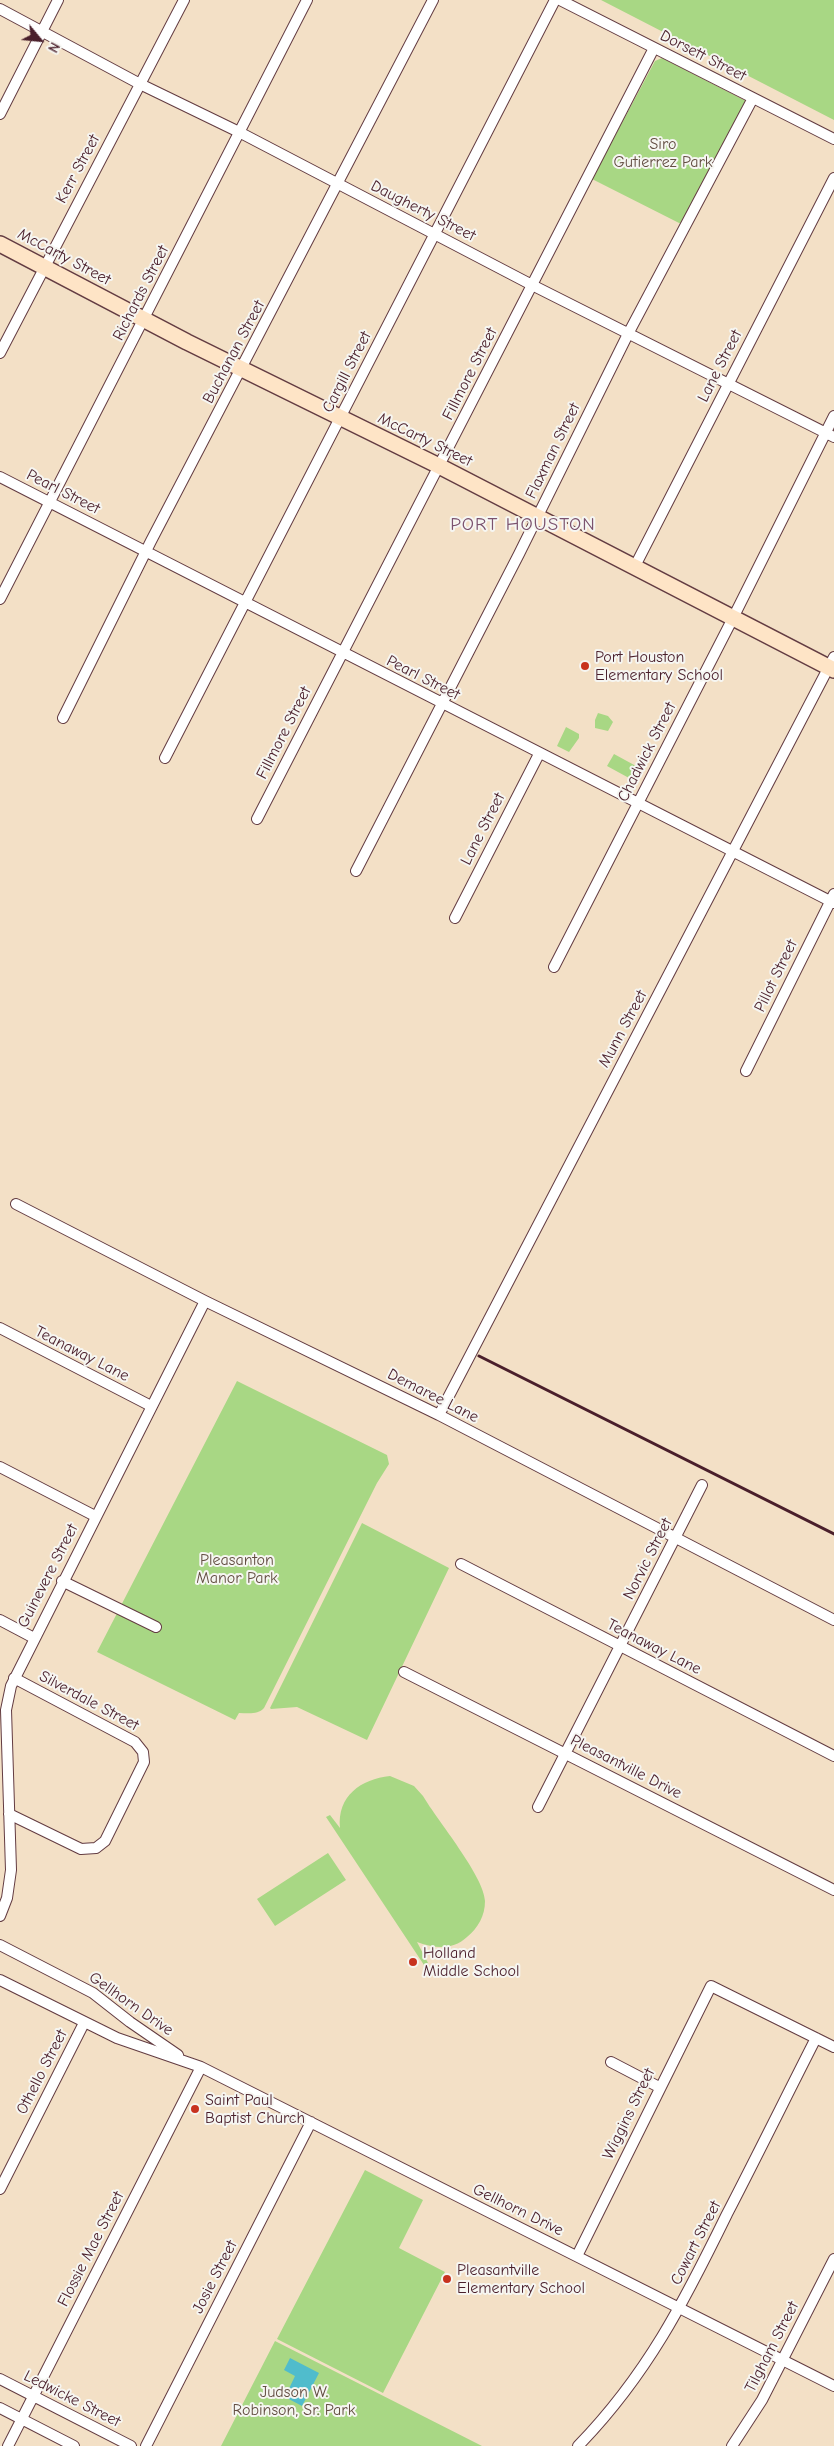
<!DOCTYPE html>
<html>
<head>
<meta charset="utf-8">
<style>
	body { margin:0 }
	#map { position:relative; width:834px; height:2446px; overflow:hidden; background:#f3e0c6; font-family:"Comic Neue",sans-serif }
	canvas { display:block }
	.north { position:absolute; left:15px; top:15px; width:50px; height:50px; -webkit-text-stroke:4px #f6f6f2; paint-order:stroke; rotate:118deg; font-size:14px; font-weight:700; line-height:20px; text-align:center; color:#4a1f2b }
	.north::after { content:''; display:block; margin:auto; width:18px; height:22px; background:#4a1f2b; clip-path:polygon(50% 0,100% 100%,50% 72%,0 100%) }
</style>
</head>
<body>
<div id="map">
<canvas width="834" height="2446"></canvas>
<div class="north">N</div>
</div>
<script>
const g = document.querySelector('canvas').getContext('2d');
g.lineJoin = 'round';
function fill(path, color) { g.fillStyle = color; g.fill(path, 'evenodd'); }
function strokePath(path, color, width, dash) { g.strokeStyle = color; g.lineWidth = width; g.lineCap = dash ? 'butt' : 'round'; g.setLineDash(dash || []); g.stroke(path); }
function drawText(font, color, halo, rows, align = 'center') {
  g.font = font + ' "Comic Neue",sans-serif'; g.lineWidth = 4; g.setLineDash([]); g.textBaseline = 'middle'; g.strokeStyle = halo; g.fillStyle = color; for (const [text, x, y, turn = 0] of rows) {
    g.save(); g.translate(x, y); g.rotate((+turn || 0) * Math.PI / 180); g.textAlign = isNaN(turn) ? turn : align; if (halo) g.strokeText(text, 0, 0); g.fillText(text, 0, 0); g.restore();
  }
}
fill(new Path2D(`
	M 601,0 L 834,0 L 834,120 Z
	M 662,58 L 748,102 L 683,225 L 592,179 L 655,61 Z
	M 598,713 L 608,716 L 613,722 L 608,731 L 595,728 L 595,720 Z
	M 566,727 L 579,734 L 579,738 L 569,752 L 557,746 Z
	M 614,754 L 636,766 L 629,778 L 607,766 Z
	M 237,1381 L 387,1455 L 389,1464 L 377,1483 L 264,1708 C 258,1715 248,1713 239,1713 L 235,1720 L 97,1652 Z
	M 362,1523 L 449,1568 L 367,1740 L 297,1707 L 271,1709 L 270,1708 Z
	M 390,1776 L 414,1786 L 423,1796 C 437,1820 484,1876 485,1901 C 485,1916 478,1928 467,1937 C 452,1951 433,1948 417,1942 L 428,1963 L 424,1965 L 326,1817 L 330,1815 L 340,1828 C 337,1796 361,1779 390,1776 Z
	M 328,1853 L 346,1880 L 275,1926 L 257,1899 Z
	M 365,2170 L 423,2200 L 399,2248 L 445,2272 L 383,2393 L 277,2339 Z
	M 275,2341 L 482,2446 L 221,2446 Z`), '#a8d784');
fill(new Path2D(`
	M 290,2358 L 319,2373 L 302,2406 L 285,2397 L 295,2376 L 284,2370 Z`), '#50bccc');
const street = new Path2D(`
	M 560,0 L 834,139
	M 0,9 L 140,84 L 239,132 L 532,285 L 834,437
	M 0,114 L 58,0
	M 0,353 L 184,0
	M 0,477 L 834,903
	M 634,568 L 834,178
	M 0,599 L 307,0
	M 63,718 L 151,541 L 433,0
	M 165,758 L 555,0
	M 257,819 L 654,48
	M 356,871 L 519,554 L 628,334 L 753,98
	M 455,918 L 539,754
	M 554,967 L 733,618 L 834,416
	M 746,1071 L 834,894
	M 16,1204 L 205,1301 L 439,1415 L 834,1620
	M 0,1328 L 151,1406
	M 439,1415 L 834,657
	M 0,1467 L 95,1516
	M 461,1564 L 834,1756
	M 62,1581 L 156,1627
	M 0,1620 L 34,1638
	M 404,1672 L 834,1890
	M 538,1807 L 702,1485
	M 9,1814 L 81,1849 L 96,1848 L 105,1841 L 144,1762 L 143,1752 L 135,1742 L 14,1678
	M 0,1916 L 7,1898 L 11,1870 L 6,1710 L 11,1686 L 205,1301
	M 0,1945 L 93,1993 L 130,2022 L 178,2055
	M 0,1980 L 117,2038 L 201,2067 L 834,2386
	M 611,2062 L 659,2087
	M 0,2189 L 84,2023
	M 577,2256 L 711,1986 L 834,2047
	M 0,2379 L 131,2446
	M 0,2408 L 74,2446
	M 8,2446 L 201,2067
	M 146,2446 L 311,2122
	M 578,2446 C 647,2375 684,2302 727,2214 C 757,2156 786,2097 816,2038
	M 732,2446 L 762,2400 L 834,2259`);
const secondary = new Path2D(`
	M 0,244 L 187,342 L 439,466 L 834,670`);
strokePath(street, '#633c42', 12);
strokePath(secondary, '#633c42', 18);
strokePath(street, '#fff', 10);
strokePath(secondary, '#fee4c6', 15);
strokePath(new Path2D(`
	M 479,1356 L 834,1534`), '#4a1f2b', 3);
for (const [x, y, r, color] of [
	[585,666,5,"#c8321e"],
	[413,1962,5,"#c8321e"],
	[195,2109,5,"#c8321e"],
	[447,2279,5,"#c8321e"]
]) { const dot = new Path2D(); dot.arc(x, y, r, 0, 2 * Math.PI); g.fillStyle = color; g.fill(dot); strokePath(dot, '#f6f6f2', 2); }
drawText('16px', '#4a1f2b', '#f6f6f2', [
	["Dorsett Street",703,56,27],
	["Kerr Street",78,169,-62],
	["Daugherty Street",423,211,27],
	["McCarty Street",64,257,28],
	["Richards Street",141,293,-63],
	["Buchanan Street",234,352,-62],
	["Lane Street",720,366,-63],
	["Cargill Street",347,372,-63],
	["Fillmore Street",470,374,-63],
	["McCarty Street",425,440,26],
	["Flaxman Street",553,451,-64],
	["Pearl Street",63,492,27],
	["Pearl Street",423,678,27],
	["Fillmore Street",284,733,-63],
	["Chadwick Street",647,752,-63],
	["Lane Street",483,829,-63],
	["Pillot Street",776,976,-64],
	["Munn Street",623,1029,-62],
	["Teanaway Lane",82,1354,27],
	["Demaree Lane",433,1396,27],
	["Norvic Street",648,1559,-63],
	["Guinevere Street",48,1576,-63],
	["Teanaway Lane",654,1647,27],
	["Silverdale Street",89,1701,28],
	["Pleasantville Drive",626,1767,27],
	["Gellhorn Drive",131,2004,35],
	["Othello Street",42,2072,-63],
	["Wiggins Street",629,2114,-64],
	["Gellhorn Drive",518,2210,26],
	["Cowart Street",696,2243,-63],
	["Flossie Mae Street",91,2249,-63],
	["Josie Street",215,2277,-63],
	["Tilgham Street",772,2347,-63],
	["Ledwicke Street",72,2399,27]
]);
drawText('16px', '#624d41', '#f6f6f2', [
	["Siro",663,144],
	["Gutierrez Park",663,162],
	["Pleasanton",237,1560],
	["Manor Park",237,1578],
	["Judson W.",294,2392],
	["Robinson, Sr. Park",294,2410]
]);
drawText('16px', '#4a1f2b', '#f6f6f2', [
	["Port Houston",595,657],
	["Elementary School",595,675],
	["Holland",423,1953],
	["Middle School",423,1971],
	["Saint Paul",205,2100],
	["Baptist Church",205,2118],
	["Pleasantville",457,2270],
	["Elementary School",457,2288]
], 'left');
g.letterSpacing = '1px';
drawText('19px', '#7b526e', '#f6f6f2', [
	["PORT HOUSTON",523,525]
]);
g.letterSpacing = '0px';
</script>
</body>
</html>
